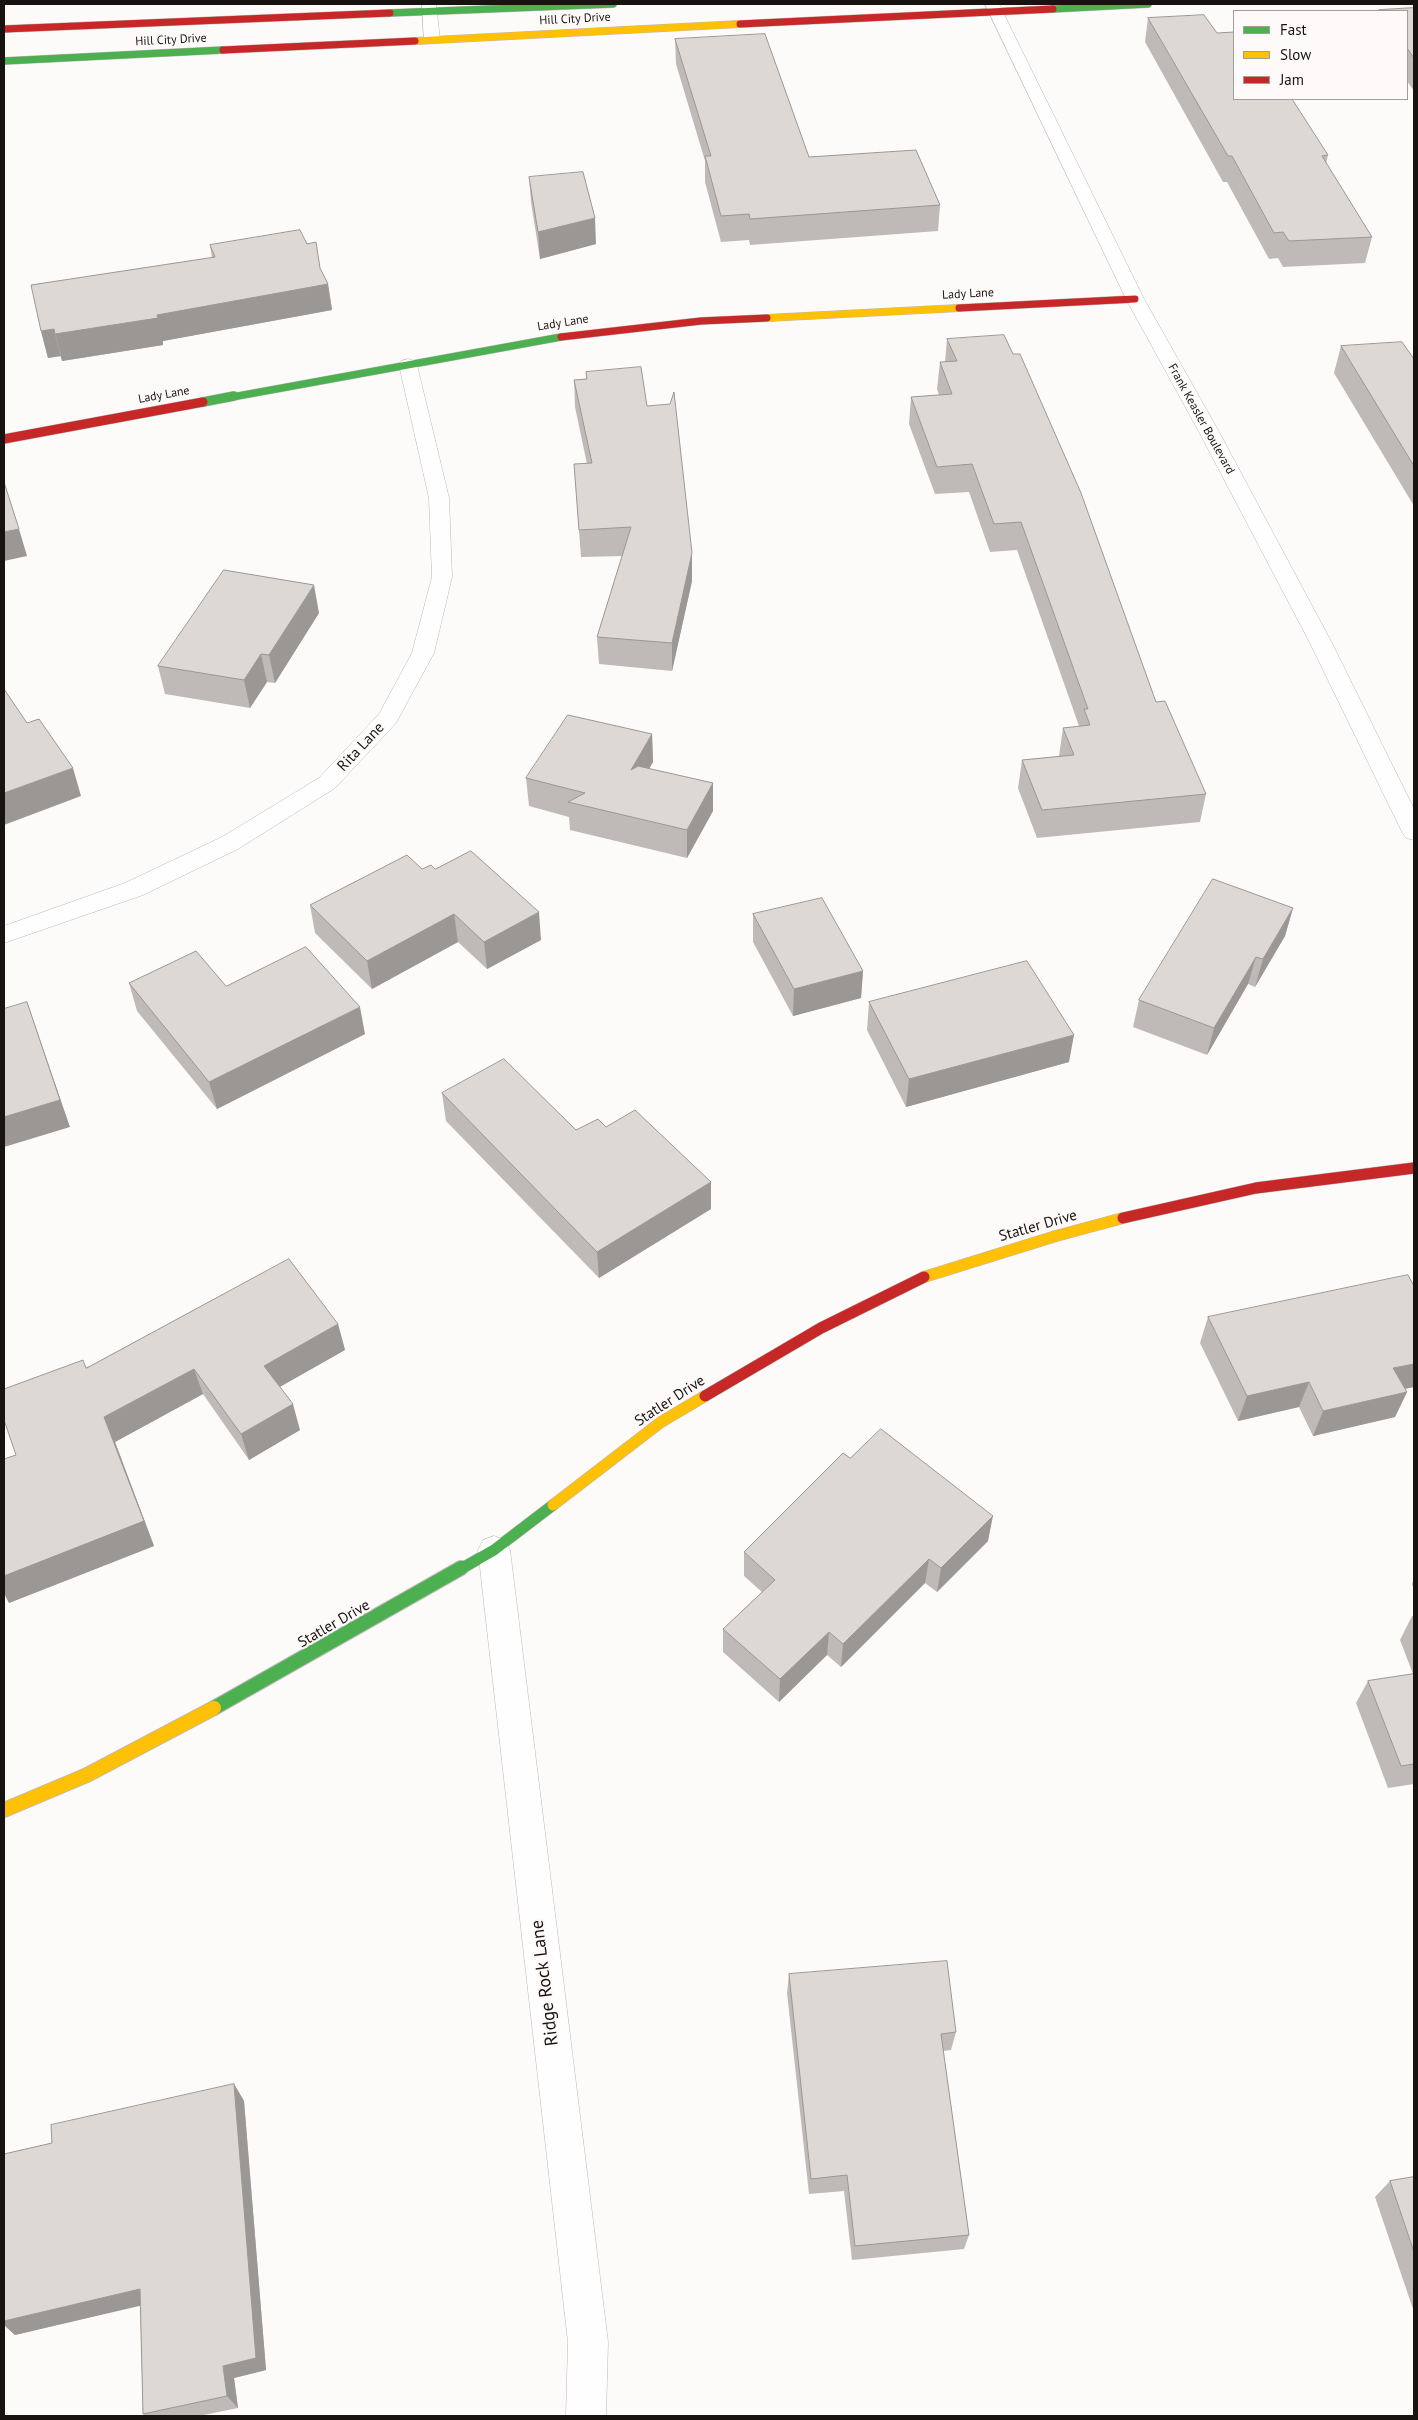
<!DOCTYPE html>
<html>
<head>
<meta charset="utf-8">
<style>
	body { margin:0 }
	#map { position:relative; width:1418px; height:2420px; overflow:hidden; background:#fdfbfa; font-family:"PT Sans",sans-serif }
	canvas { display:block }
	.frame { position:absolute; inset:0; border:5px solid #181310; pointer-events:none }
	.legend { position:absolute; left:1233px; top:10px; width:175px; height:90px; box-sizing:border-box; background:#fefaf9; border:1px solid #a29e9c; margin:0; padding:6px 9px; list-style:none; font-size:15px; color:#181310 }
	.legend li { display:flex; align-items:center; gap:10px; height:25px }
	.legend b { width:25px; border:1px solid #a29e9c }
</style>
</head>
<body>
<div id="map">
<canvas width="1418" height="2420"></canvas>
<div class="frame"></div>
<ul class="legend">
<li><b style="height:6px;background:#4caf50"></b>Fast</li>
<li><b style="height:6px;background:#ffc107"></b>Slow</li>
<li><b style="height:6px;background:#c62828"></b>Jam</li>
</ul>
</div>
<script>
const g = document.querySelector('canvas').getContext('2d');
g.lineJoin = 'round';
function strokePath(path, color, width, dash) { g.strokeStyle = color; g.lineWidth = width; g.lineCap = dash ? 'butt' : 'round'; g.setLineDash(dash || []); g.stroke(path); }
function fill(path, color) { g.fillStyle = color; g.fill(path, 'evenodd'); }
function drawText(font, color, halo, rows, align = 'center') {
  g.font = font + ' "PT Sans",sans-serif'; g.lineWidth = 4.5; g.setLineDash([]); g.textBaseline = 'middle'; g.strokeStyle = halo; g.fillStyle = color; for (const [text, x, y, turn = 0] of rows) {
    g.save(); g.translate(x, y); g.rotate((+turn || 0) * Math.PI / 180); g.textAlign = isNaN(turn) ? turn : align; if (halo) g.strokeText(text, 0, 0); g.fillText(text, 0, 0); g.restore();
  }
}
const street = new Path2D(`
	M 422,4 L 436,4 L 440,40 L 437,43 L 427,43 L 424,40 Z
	M 985,4 L 999,4 L 1144,299 L 1218,430 L 1332,643 L 1414,809 L 1414,840 L 1406,838 L 1402,832 L 1310,643 L 1198,430 L 1126,299 Z
	M 408,359 L 415,361 L 417,365 L 449,498 L 452,577 L 434,653 L 396,723 L 335,788 L 238,849 L 143,895 L 4,943 L 4,926 L 125,883 L 222,837 L 319,778 L 379,714 L 412,653 L 432,577 L 429,498 L 399,365 L 401,361 Z
	M 494,1536 L 505,1540 L 510,1550 L 608,2342 L 606,2416 L 566,2416 L 568,2342 L 478,1550 L 483,1540 Z`);
const fastFar3 = new Path2D(`
	M 1053,9 L 1148,4
	M 390,13 L 613,4
	M 4,61 L 223,50
	M 227,398 L 561,337`);
const fastFar2 = new Path2D(`
	M 203,402 L 234,396`);
const fastFar1 = new Path2D(`
	M 459,1570 L 494,1550 L 553,1505`);
const fast = new Path2D(`
	M 214,1708 L 461,1568`);
const slowFar2 = new Path2D(`
	M 415,41 L 740,24
	M 767,318 L 959,308`);
const slowFar1 = new Path2D(`
	M 924,1277 L 1056,1236 L 1123,1218
	M 553,1505 L 661,1422 L 705,1396`);
const slow = new Path2D(`
	M 4,1810 L 87,1775 L 214,1708`);
const jamFar2 = new Path2D(`
	M 740,24 L 1053,9
	M 4,29 L 390,13
	M 223,50 L 415,41
	M 959,308 L 1135,299
	M 561,337 L 701,321 L 767,318`);
const jamFar1 = new Path2D(`
	M 4,439 L 203,402`);
const jam = new Path2D(`
	M 1123,1218 L 1256,1188 L 1414,1168
	M 705,1396 L 821,1328 L 924,1277`);
strokePath(street, '#bcb8b6', 1);
strokePath(fastFar3, '#bcb8b6', 8);
strokePath(fastFar2, '#bcb8b6', 10);
strokePath(fastFar1, '#bcb8b6', 12);
strokePath(fast, '#bcb8b6', 16);
strokePath(slowFar2, '#bcb8b6', 8);
strokePath(slowFar1, '#bcb8b6', 12);
strokePath(slow, '#bcb8b6', 16);
strokePath(jamFar2, '#bcb8b6', 8);
strokePath(jamFar1, '#bcb8b6', 10);
strokePath(jam, '#bcb8b6', 12);
fill(street, '#fffefe');
strokePath(fastFar3, '#4caf50', 7);
strokePath(fastFar2, '#4caf50', 9);
strokePath(fastFar1, '#4caf50', 11);
strokePath(fast, '#4caf50', 14);
strokePath(slowFar2, '#ffc107', 7);
strokePath(slowFar1, '#ffc107', 11);
strokePath(slow, '#ffc107', 14);
strokePath(jamFar2, '#c62828', 7);
strokePath(jamFar1, '#c62828', 9);
strokePath(jam, '#c62828', 11);
fill(new Path2D(`
	M 1414,8 L 1414,91 L 1407,81 L 1407,11 L 1379,11 L 1379,10 Z
	M 1148,18 L 1217,33 L 1328,155 L 1326,164 L 1372,237 L 1365,263 L 1283,267 L 1278,258 L 1269,259 L 1227,182 L 1223,182 L 1145,42 Z
	M 675,39 L 809,157 L 940,205 L 938,231 L 750,245 L 749,240 L 721,242 L 705,182 L 705,161 L 676,64 Z
	M 529,177 L 596,244 L 540,259 L 531,202 Z
	M 210,245 L 320,268 L 328,284 L 332,310 L 163,341 L 163,345 L 62,361 L 61,356 L 48,358 L 41,331 L 212,258 Z
	M 947,339 L 1156,702 L 1206,794 L 1200,822 L 1037,838 L 1018,788 L 1022,760 L 1059,756 L 1063,728 L 1079,726 L 1017,550 L 990,552 L 969,492 L 935,494 L 909,424 L 911,397 L 939,395 L 937,389 L 940,362 L 945,362 Z
	M 1341,346 L 1414,359 L 1414,506 L 1334,373 Z
	M 586,372 L 647,406 L 692,581 L 672,671 L 599,664 L 597,637 L 623,556 L 581,557 L 574,464 L 587,464 L 575,407 L 574,380 L 586,379 Z
	M 319,613 L 275,683 L 267,682 L 250,708 L 165,694 L 158,666 Z
	M 652,734 L 653,762 L 649,769 L 713,783 L 713,811 L 687,858 L 570,830 L 569,817 L 529,806 L 526,778 Z
	M 422,869 L 435,869 L 541,940 L 487,969 L 458,942 L 372,989 L 315,933 L 310,905 Z
	M 1293,908 L 1285,936 L 1255,987 L 1248,984 L 1207,1055 L 1133,1027 L 1139,1000 Z
	M 753,914 L 863,971 L 861,998 L 793,1016 L 753,942 Z
	M 129,983 L 226,986 L 365,1034 L 217,1109 L 137,1011 Z
	M 869,1002 L 1069,1062 L 906,1107 L 867,1030 Z
	M 442,1093 L 576,1130 L 606,1127 L 711,1182 L 711,1209 L 599,1278 L 446,1121 Z
	M 1208,1317 L 1405,1389 L 1407,1392 L 1395,1417 L 1313,1436 L 1299,1407 L 1238,1421 L 1200,1343 Z
	M 338,1324 L 345,1350 L 279,1387 L 300,1430 L 249,1460 L 203,1394 L 115,1442 L 154,1546 L 9,1603 L 4,1593 L 16,1455 L 86,1367 Z
	M 850,1458 L 988,1541 L 937,1592 L 925,1583 L 841,1667 L 827,1655 L 779,1702 L 723,1652 L 723,1629 L 762,1592 L 744,1576 L 744,1552 Z
	M 1414,1579 L 1414,1590 L 1412,1584 Z
	M 1412,1616 L 1414,1616 L 1414,1784 L 1388,1788 L 1356,1703 L 1368,1681 L 1413,1674 L 1400,1640 Z
	M 789,1974 L 956,2032 L 951,2050 L 943,2051 L 969,2235 L 964,2249 L 852,2260 L 844,2191 L 809,2194 L 787,1993 Z
	M 234,2084 L 244,2101 L 266,2370 L 234,2378 L 238,2408 L 199,2416 L 146,2416 L 143,2414 L 140,2305 L 15,2335 L 4,2325 L 4,2154 L 52,2143 Z
	M 1414,2177 L 1414,2312 L 1375,2197 L 1390,2181 Z`), '#bfbab7');
fill(new Path2D(`
	M 595,218 L 596,244 L 540,259 L 538,232 Z
	M 328,284 L 332,310 L 163,341 L 163,345 L 62,361 L 55,334 L 157,315 Z
	M 54,329 L 61,356 L 48,358 L 41,331 Z
	M 19,529 L 27,556 L 4,561 L 4,532 Z
	M 692,553 L 692,581 L 672,671 L 672,643 Z
	M 314,585 L 319,613 L 275,683 L 269,655 Z
	M 261,654 L 267,682 L 250,708 L 244,680 Z
	M 652,734 L 653,762 L 632,798 L 631,770 Z
	M 73,768 L 81,796 L 4,825 L 4,793 Z
	M 713,783 L 713,811 L 687,858 L 687,830 Z
	M 1293,908 L 1285,936 L 1255,987 L 1263,959 Z
	M 539,912 L 541,940 L 487,969 L 484,942 Z
	M 454,914 L 458,942 L 372,989 L 367,961 Z
	M 1256,957 L 1248,984 L 1207,1055 L 1214,1028 Z
	M 863,971 L 861,998 L 793,1016 L 794,989 Z
	M 27,1002 L 70,1127 L 4,1147 L 4,1117 Z
	M 360,1007 L 365,1034 L 217,1109 L 209,1082 Z
	M 1074,1035 L 1069,1062 L 906,1107 L 909,1079 Z
	M 711,1182 L 711,1209 L 599,1278 L 597,1252 Z
	M 338,1324 L 345,1350 L 271,1392 L 264,1366 Z
	M 1414,1364 L 1414,1387 L 1382,1394 L 1393,1368 Z
	M 194,1369 L 203,1394 L 115,1442 L 154,1546 L 9,1603 L 4,1593 L 4,1576 L 104,1417 Z
	M 1309,1382 L 1299,1407 L 1238,1421 L 1247,1396 Z
	M 1407,1392 L 1395,1417 L 1313,1436 L 1323,1411 Z
	M 293,1404 L 300,1430 L 249,1460 L 241,1434 Z
	M 993,1516 L 988,1541 L 937,1592 L 941,1568 Z
	M 929,1559 L 925,1583 L 841,1667 L 843,1644 Z
	M 829,1632 L 827,1655 L 779,1702 L 780,1679 Z
	M 234,2084 L 244,2101 L 266,2370 L 234,2378 L 238,2408 L 227,2396 L 223,2366 Z
	M 140,2289 L 152,2303 L 15,2335 L 4,2325 L 4,2321 Z`), '#9b9795');
const building = new Path2D(`
	M 1414,8 L 1414,58 L 1407,48 L 1407,11 L 1380,11 L 1379,10 Z
	M 1204,15 L 1217,33 L 1234,32 L 1234,99 L 1292,99 L 1328,155 L 1322,156 L 1372,237 L 1289,241 L 1283,232 L 1274,233 L 1232,156 L 1228,156 L 1148,18 Z
	M 765,34 L 809,157 L 916,150 L 940,205 L 750,219 L 749,214 L 721,216 L 705,156 L 711,156 L 675,39 Z
	M 583,172 L 595,218 L 538,232 L 529,177 Z
	M 300,230 L 307,244 L 316,242 L 320,268 L 328,284 L 157,315 L 158,318 L 55,334 L 54,329 L 41,331 L 31,285 L 215,257 L 210,245 Z
	M 1004,335 L 1013,354 L 1020,354 L 1081,493 L 1156,702 L 1165,701 L 1206,794 L 1042,810 L 1022,760 L 1074,755 L 1063,728 L 1090,725 L 1084,709 L 1088,709 L 1021,522 L 994,524 L 972,464 L 937,467 L 911,397 L 952,394 L 940,362 L 957,361 L 947,339 Z
	M 1402,342 L 1414,359 L 1414,466 L 1341,346 Z
	M 641,367 L 647,406 L 670,404 L 674,392 L 692,553 L 672,643 L 597,637 L 631,527 L 579,530 L 574,464 L 592,463 L 574,380 L 587,379 L 586,372 Z
	M 4,482 L 19,529 L 4,532 Z
	M 224,570 L 314,585 L 269,655 L 261,654 L 244,680 L 158,666 Z
	M 4,689 L 27,723 L 39,719 L 73,768 L 4,793 Z
	M 568,715 L 652,734 L 631,770 L 638,766 L 713,783 L 687,830 L 568,802 L 585,793 L 526,778 Z
	M 471,851 L 539,912 L 484,942 L 454,914 L 367,961 L 310,905 L 407,855 L 422,869 L 431,865 L 435,869 Z
	M 1213,879 L 1293,908 L 1263,959 L 1256,957 L 1214,1028 L 1139,1000 Z
	M 822,898 L 863,971 L 794,989 L 753,914 Z
	M 306,947 L 360,1007 L 209,1082 L 129,983 L 196,951 L 226,986 Z
	M 1027,961 L 1074,1035 L 909,1079 L 869,1002 Z
	M 27,1002 L 60,1100 L 4,1117 L 4,1009 Z
	M 504,1059 L 576,1130 L 598,1119 L 606,1127 L 635,1110 L 711,1182 L 597,1252 L 442,1093 Z
	M 289,1259 L 338,1324 L 264,1366 L 293,1404 L 241,1434 L 194,1369 L 104,1417 L 144,1521 L 4,1576 L 4,1459 L 16,1455 L 4,1420 L 4,1389 L 83,1360 L 86,1368 Z
	M 1408,1275 L 1414,1286 L 1414,1364 L 1393,1368 L 1407,1392 L 1323,1411 L 1309,1382 L 1247,1396 L 1208,1317 Z
	M 881,1429 L 993,1516 L 941,1568 L 929,1559 L 843,1644 L 829,1632 L 780,1679 L 723,1629 L 775,1580 L 744,1552 L 843,1453 L 850,1458 Z
	M 1414,1674 L 1414,1764 L 1401,1766 L 1368,1681 Z
	M 947,1961 L 956,2032 L 941,2034 L 969,2235 L 855,2246 L 847,2175 L 811,2179 L 789,1974 Z
	M 234,2084 L 256,2358 L 223,2366 L 227,2396 L 143,2414 L 140,2289 L 4,2321 L 4,2154 L 52,2143 L 51,2125 Z
	M 1414,2177 L 1414,2252 L 1390,2181 Z`);
fill(building, '#ded8d5');
strokePath(building, '#9b9795', 1);
drawText('12px', '#181310', '#fefaf9', [
	["Hill City Drive",575,19,-3],
	["Hill City Drive",171,40,-3],
	["Lady Lane",968,294,-3],
	["Lady Lane",563,323,-9],
	["Lady Lane",164,395,-10],
	["Frank Keasler Boulevard",1201,419,61]
]);
drawText('15px', '#181310', '#fefaf9', [
	["Rita Lane",361,747,-47],
	["Statler Drive",1038,1226,-16],
	["Statler Drive",670,1401,-33],
	["Statler Drive",334,1624,-30]
]);
drawText('18px', '#181310', '#fefaf9', [
	["Ridge Rock Lane",545,1983,-97]
]);
</script>
</body>
</html>
